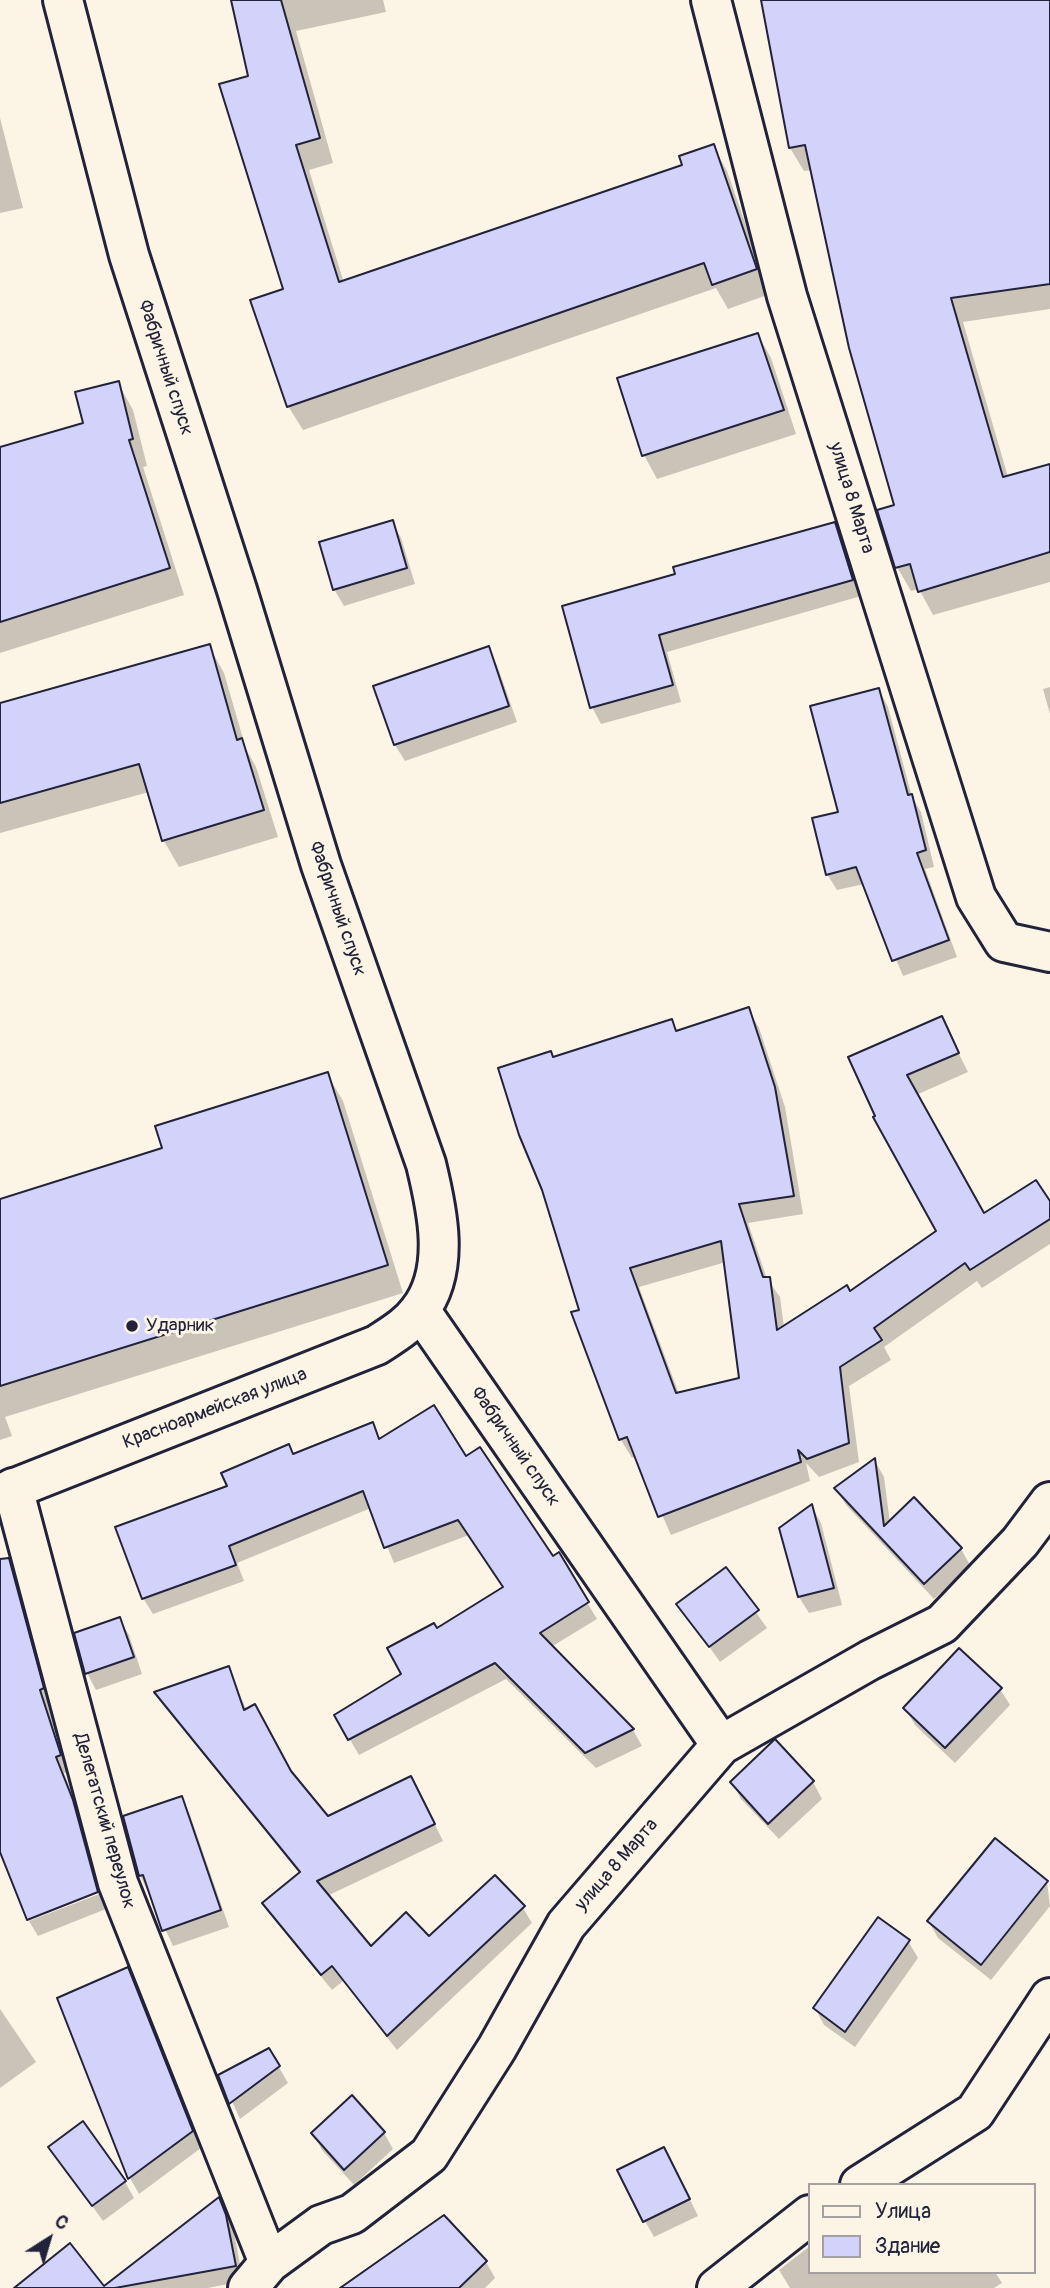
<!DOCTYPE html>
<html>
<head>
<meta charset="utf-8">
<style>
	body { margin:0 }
	#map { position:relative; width:1050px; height:2288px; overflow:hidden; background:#fcf5e5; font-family:Pangolin,sans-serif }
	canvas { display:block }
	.legend { position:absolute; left:808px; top:2183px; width:228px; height:91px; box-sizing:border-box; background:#fcf5e5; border:2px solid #a5a1a1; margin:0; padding:9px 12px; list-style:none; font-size:21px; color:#22223b }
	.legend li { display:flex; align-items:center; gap:14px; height:35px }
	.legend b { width:35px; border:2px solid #a5a1a1 }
	.north { position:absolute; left:14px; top:2204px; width:70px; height:70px; -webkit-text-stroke:5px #fcf5e5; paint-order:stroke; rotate:37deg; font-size:19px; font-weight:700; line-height:28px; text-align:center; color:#22223b }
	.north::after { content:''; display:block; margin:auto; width:24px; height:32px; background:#22223b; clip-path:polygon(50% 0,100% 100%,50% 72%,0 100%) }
</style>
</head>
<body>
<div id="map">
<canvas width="1050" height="2288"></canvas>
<ul class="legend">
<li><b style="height:9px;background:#fcf5e5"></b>Улица</li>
<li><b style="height:19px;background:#d2d2fb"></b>Здание</li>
</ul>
<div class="north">С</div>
</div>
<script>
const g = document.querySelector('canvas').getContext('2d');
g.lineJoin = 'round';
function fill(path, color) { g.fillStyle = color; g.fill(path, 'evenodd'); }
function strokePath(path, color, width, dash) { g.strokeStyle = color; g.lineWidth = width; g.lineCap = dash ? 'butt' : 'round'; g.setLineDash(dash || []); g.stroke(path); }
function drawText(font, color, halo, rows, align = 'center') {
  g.font = font + ' Pangolin,sans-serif'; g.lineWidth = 6; g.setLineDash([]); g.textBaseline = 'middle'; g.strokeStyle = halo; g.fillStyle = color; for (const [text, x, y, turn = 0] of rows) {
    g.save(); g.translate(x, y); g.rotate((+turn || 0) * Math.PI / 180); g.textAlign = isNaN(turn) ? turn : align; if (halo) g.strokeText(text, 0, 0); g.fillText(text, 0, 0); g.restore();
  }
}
fill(new Path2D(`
	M 233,0 L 383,0 L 386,12 L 296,31 L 333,163 L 309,170 L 344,283 L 685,166 L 713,146 L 727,171 L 770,294 L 728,309 L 716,288 L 303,430 L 288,406 L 285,290 L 250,77 Z
	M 762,0 L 1050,0 L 1050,309 L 963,322 L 1008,477 L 1050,465 L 1050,582 L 933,615 L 919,589 L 911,591 L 897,567 L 896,507 L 812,170 L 804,171 L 790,148 Z
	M 0,118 L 23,208 L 0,213 Z
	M 758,335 L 771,358 L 796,434 L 657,479 L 644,455 L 619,379 Z
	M 118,383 L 133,410 L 147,466 L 143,467 L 184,595 L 0,653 L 0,449 L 85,424 Z
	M 392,522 L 401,538 L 415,584 L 344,606 L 334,589 Z
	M 834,524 L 844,540 L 861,596 L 667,652 L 681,702 L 601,724 L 592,707 L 677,575 Z
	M 209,646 L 224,673 L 246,749 L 256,767 L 278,837 L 179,867 L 164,841 L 149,792 L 0,833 L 0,705 Z
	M 488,648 L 497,665 L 517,722 L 405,761 L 395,745 Z
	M 1050,687 L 1050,714 L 1043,689 Z
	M 879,690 L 888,707 L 912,797 L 921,812 L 934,867 L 925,869 L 957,957 L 903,976 L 864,884 L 837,890 L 827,874 L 840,813 Z
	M 748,1009 L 759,1028 L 785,1107 L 803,1214 L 748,1223 L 767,1279 L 780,1297 L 784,1328 L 850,1293 L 938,1232 L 875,1118 L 941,1018 L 968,1072 L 916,1095 L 984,1216 L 1050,1204 L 1050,1244 L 982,1288 L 977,1281 L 884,1347 L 891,1360 L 849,1386 L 859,1462 L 819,1477 L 806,1463 L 810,1481 L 671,1535 L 636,1456 L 632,1458 L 621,1440 L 574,1313 L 581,1311 L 553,1059 L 671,1021 L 678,1032 ZM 726,1262 L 741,1379 L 679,1394 L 639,1287 Z
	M 327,1074 L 343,1101 L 403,1293 L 5,1417 L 12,1436 L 0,1440 L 0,1201 L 164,1149 Z
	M 372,1424 L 381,1440 L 465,1459 L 552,1558 L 558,1555 L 597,1619 L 551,1647 L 633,1730 L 642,1746 L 596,1768 L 506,1679 L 359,1755 L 336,1716 L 403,1674 L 436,1630 L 504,1588 L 469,1535 L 394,1563 L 371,1508 L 237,1563 L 244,1581 L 153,1614 L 143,1598 L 229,1487 L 289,1446 L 294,1456 Z
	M 875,1461 L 884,1477 L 890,1523 L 961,1549 L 970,1565 L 934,1599 L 846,1505 L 837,1489 Z
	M 812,1507 L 821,1523 L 842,1605 L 809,1613 L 799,1597 Z
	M 8,1560 L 18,1577 L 52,1705 L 48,1706 L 69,1772 L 64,1773 L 82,1818 L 101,1889 L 28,1918 L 0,1847 L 0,1563 Z
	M 726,1570 L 767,1628 L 720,1662 L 679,1604 Z
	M 119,1619 L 129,1635 L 142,1674 L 96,1690 L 87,1673 L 76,1634 Z
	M 228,1668 L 247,1711 L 291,1775 L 327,1818 L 420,1794 L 443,1841 L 327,1896 L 370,1948 L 429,1939 L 523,1908 L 532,1923 L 397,2050 L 343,1981 L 332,1990 L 274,1919 L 265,1904 L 300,1874 L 166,1708 L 157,1692 Z
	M 1000,1689 L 1010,1705 L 955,1763 L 915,1725 L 905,1708 Z
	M 775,1742 L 813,1782 L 822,1799 L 779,1839 L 741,1799 L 732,1782 Z
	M 181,1798 L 190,1815 L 229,1927 L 173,1946 L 140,1875 Z
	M 1047,1882 L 1050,1906 L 991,1980 L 938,1938 L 929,1922 Z
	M 102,1893 L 106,1909 L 38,1936 L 29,1921 Z
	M 908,1941 L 918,1958 L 855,2047 L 824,2025 L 815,2008 Z
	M 127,1969 L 136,1986 L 201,2148 L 139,2194 L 130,2178 L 59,1999 Z
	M 0,2009 L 36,2062 L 0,2088 Z
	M 269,2050 L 288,2083 L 240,2119 L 220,2075 Z
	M 352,2098 L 384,2133 L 393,2149 L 354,2185 L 322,2150 L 313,2133 Z
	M 50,2147 L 125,2182 L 134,2198 L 103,2221 Z
	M 673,2165 L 698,2216 L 654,2237 L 645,2221 Z
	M 219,2199 L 234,2232 L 243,2281 L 208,2288 L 105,2288 Z
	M 810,2246 L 810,2272 L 995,2272 L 1002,2283 L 994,2288 L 790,2288 L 779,2270 Z
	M 486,2262 L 495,2278 L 485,2288 L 343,2288 Z`), '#0003');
const building = new Path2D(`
	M 231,0 L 281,0 L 320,138 L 296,145 L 339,282 L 682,165 L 679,156 L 714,144 L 757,269 L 712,285 L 704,263 L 287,407 L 250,300 L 283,289 L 219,84 L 248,76 Z
	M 761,0 L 1050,0 L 1050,284 L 951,298 L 1003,477 L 1050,464 L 1050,552 L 918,592 L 910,564 L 895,568 L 877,510 L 894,505 L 849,348 L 805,145 L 789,148 Z
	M 758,333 L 784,410 L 642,456 L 617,378 Z
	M 119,381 L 133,439 L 129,440 L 170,568 L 0,622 L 0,447 L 83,423 L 75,392 Z
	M 393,520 L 407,568 L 333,590 L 319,542 Z
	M 835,522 L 853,580 L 659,635 L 673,685 L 590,708 L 562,606 L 675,574 L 673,567 Z
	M 210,644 L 237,740 L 242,738 L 264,810 L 162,841 L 139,764 L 0,803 L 0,703 Z
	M 489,646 L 509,706 L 394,745 L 373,686 Z
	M 879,688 L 908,795 L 912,794 L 926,850 L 917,853 L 949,940 L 892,961 L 856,867 L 826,875 L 812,818 L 838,812 L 810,706 Z
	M 749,1007 L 775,1087 L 794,1196 L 739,1204 L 763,1277 L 770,1277 L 777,1330 L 847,1285 L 850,1291 L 936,1231 L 873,1117 L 875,1116 L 848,1057 L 942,1016 L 959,1053 L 907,1075 L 984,1213 L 1036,1180 L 1050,1201 L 1050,1219 L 970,1270 L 965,1263 L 874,1328 L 882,1340 L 840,1367 L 849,1443 L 807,1459 L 798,1450 L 801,1462 L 658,1517 L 627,1437 L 619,1440 L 571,1312 L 579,1310 L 542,1190 L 519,1135 L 498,1068 L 551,1051 L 553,1057 L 672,1019 L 676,1031 ZM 721,1241 L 739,1378 L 676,1393 L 630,1268 Z
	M 328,1072 L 388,1265 L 0,1386 L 0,1199 L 162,1148 L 155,1126 Z
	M 434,1405 L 466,1456 L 480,1447 L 553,1556 L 559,1552 L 589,1602 L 540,1633 L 634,1729 L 585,1753 L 495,1663 L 348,1740 L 334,1715 L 401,1674 L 387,1648 L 434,1623 L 437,1628 L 503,1587 L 458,1520 L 384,1548 L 363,1491 L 229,1546 L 236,1565 L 142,1599 L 115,1527 L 227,1486 L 221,1473 L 289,1444 L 293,1454 L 373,1422 L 379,1439 Z
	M 875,1458 L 884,1526 L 914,1497 L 962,1548 L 924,1584 L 834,1488 Z
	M 812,1504 L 834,1588 L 798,1597 L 779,1528 Z
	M 9,1558 L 44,1688 L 40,1690 L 61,1755 L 56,1757 L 73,1800 L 98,1892 L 27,1920 L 0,1852 L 0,1559 Z
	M 726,1567 L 759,1610 L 709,1647 L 676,1604 Z
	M 120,1617 L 134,1657 L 85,1674 L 74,1633 Z
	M 959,1648 L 1002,1688 L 945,1748 L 903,1708 Z
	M 229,1666 L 244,1710 L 255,1704 L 291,1771 L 328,1816 L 411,1776 L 435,1824 L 317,1881 L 371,1946 L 406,1912 L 429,1936 L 495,1875 L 525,1906 L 387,2036 L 332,1966 L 321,1975 L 262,1903 L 300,1872 L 154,1692 Z
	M 775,1739 L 814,1781 L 768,1824 L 730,1782 Z
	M 182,1796 L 221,1910 L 162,1931 L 143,1875 L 139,1876 L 123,1816 Z
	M 995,1838 L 1048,1881 L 981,1965 L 927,1921 Z
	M 878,1917 L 910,1940 L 845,2032 L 813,2008 Z
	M 128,1967 L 193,2131 L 128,2179 L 57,1998 Z
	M 269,2048 L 280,2066 L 229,2104 L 218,2075 Z
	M 352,2095 L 385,2132 L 344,2170 L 311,2133 Z
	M 83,2121 L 126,2181 L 92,2206 L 48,2147 Z
	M 664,2147 L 690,2199 L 643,2222 L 617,2170 Z
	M 219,2197 L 226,2215 L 236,2266 L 115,2288 L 14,2288 L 70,2243 L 104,2286 Z
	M 444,2215 L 487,2261 L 459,2288 L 340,2288 Z`);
fill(building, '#d2d2fb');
strokePath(building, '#22223b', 2);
const minor = new Path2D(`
	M 711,0 L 787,296 L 976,897 L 1004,942 L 1050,952
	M 420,1310 L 721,1745
	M 13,1488 L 118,1883 L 269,2263
	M 860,2185 L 975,2112 L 1050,1998
	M 248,2288 L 269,2263 L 321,2225 L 352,2214 L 429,2155 L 497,2048 L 566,1925 L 721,1745 L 870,1660 L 942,1624 L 1020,1542 L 1050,1502
	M 717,2288 L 810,2215`);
const major = new Path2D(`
	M 0,1494 L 377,1345 C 392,1335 408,1326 419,1311 C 451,1270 437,1209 426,1164 L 321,865 L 237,590 L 129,255 L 63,0`);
strokePath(minor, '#22223b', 44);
strokePath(major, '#22223b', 44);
strokePath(minor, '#fcf5e5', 38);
strokePath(major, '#fcf5e5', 38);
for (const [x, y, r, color] of [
	[132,1326,7,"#22223b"]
]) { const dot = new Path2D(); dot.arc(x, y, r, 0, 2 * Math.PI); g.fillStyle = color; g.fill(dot); strokePath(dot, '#fcf5e5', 2.5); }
drawText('19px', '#22223b', '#fcf5e5', [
	["Фабричный спуск",165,368,72],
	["улица 8 Марта",851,498,73],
	["Фабричный спуск",337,909,71],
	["Красноармейская улица",215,1409,-21],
	["Фабричный спуск",515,1447,55],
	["Делегатский переулок",104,1821,74],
	["улица 8 Марта",617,1865,-49]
]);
drawText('19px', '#22223b', '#fcf5e5', [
	["Ударник",146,1326]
], 'left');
</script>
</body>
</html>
